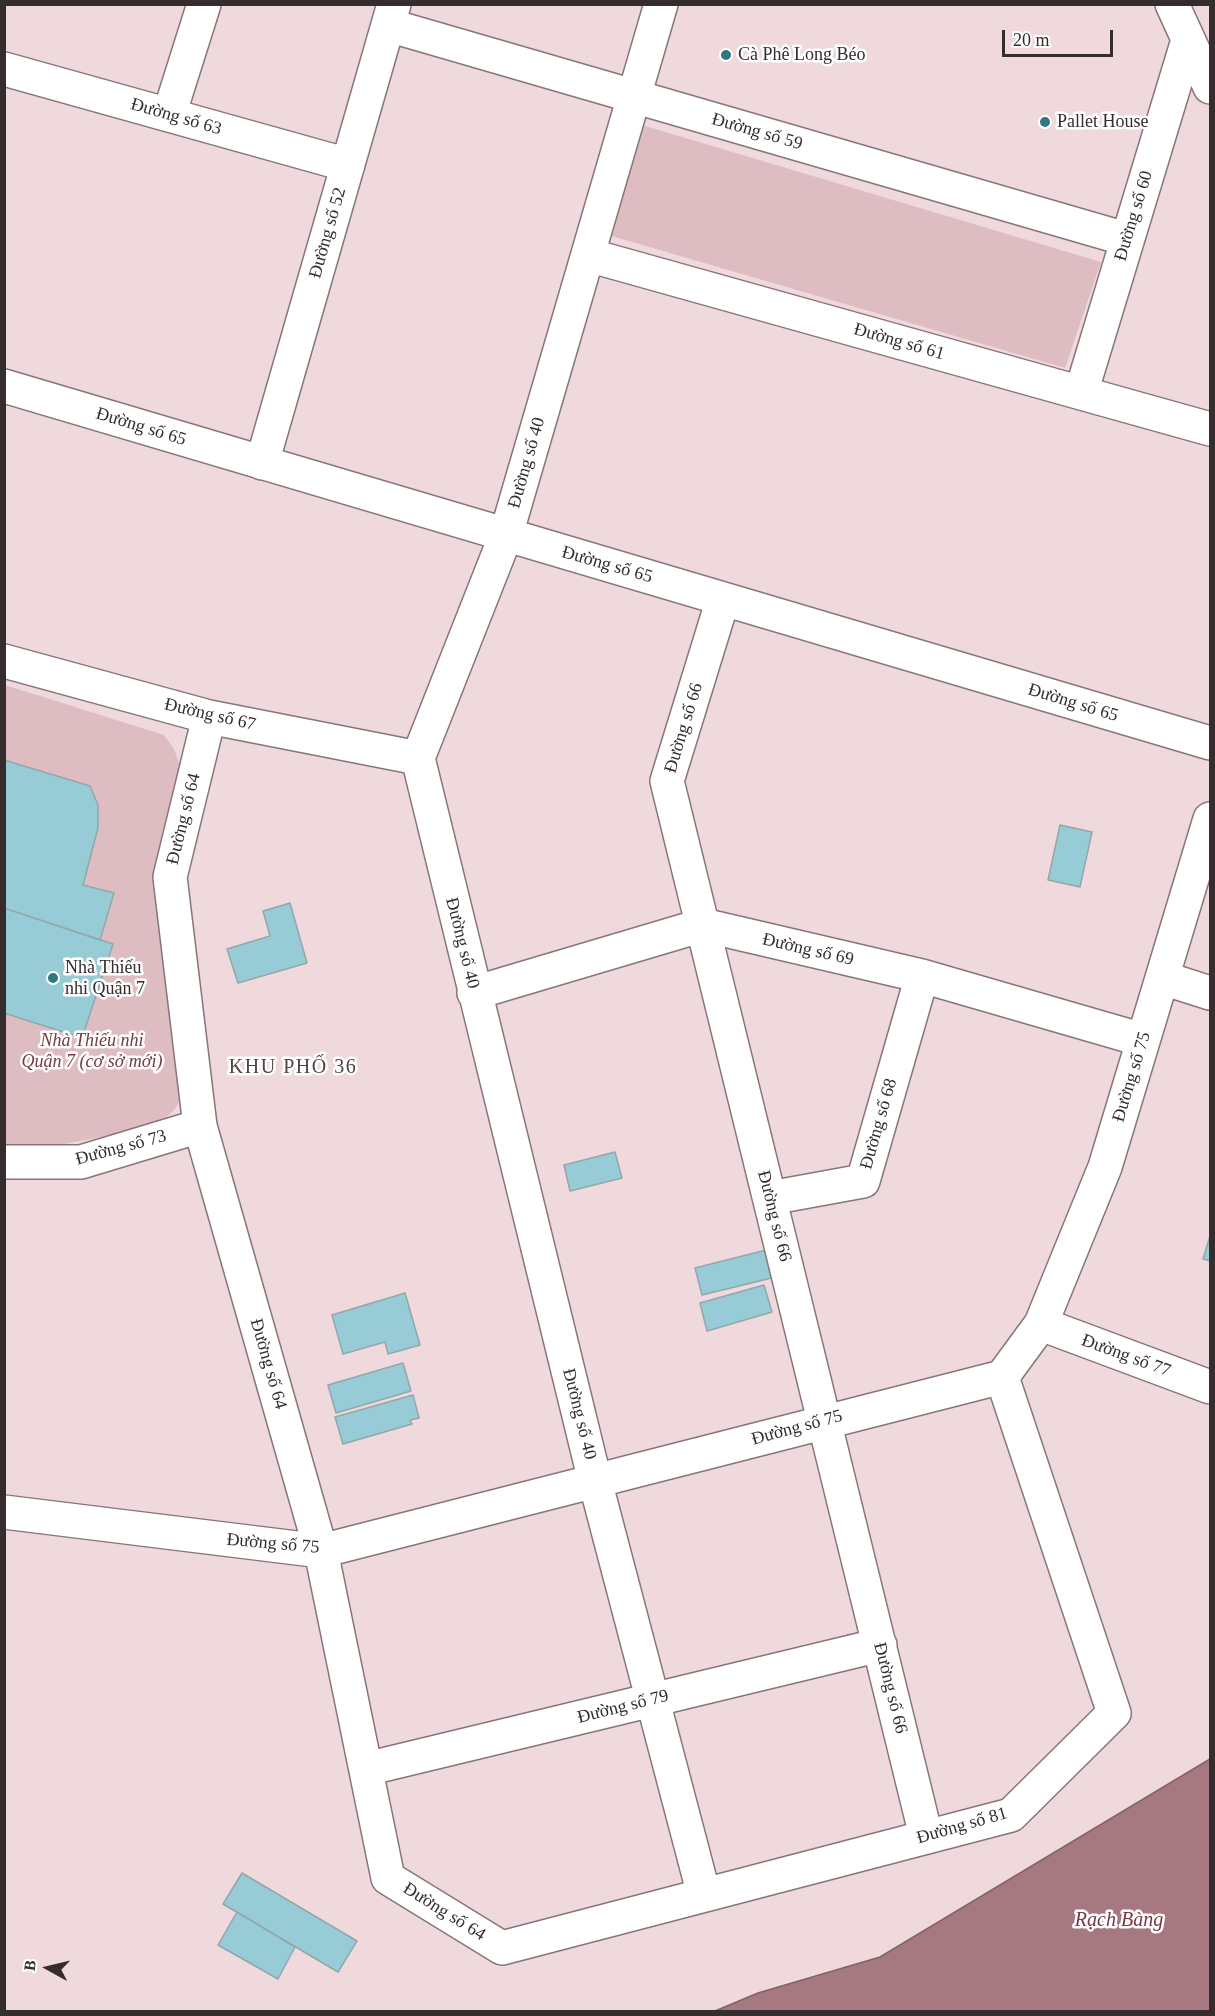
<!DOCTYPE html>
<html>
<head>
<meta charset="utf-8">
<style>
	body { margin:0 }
	#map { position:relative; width:1215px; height:2016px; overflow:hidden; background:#efd9dc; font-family:Georgia,serif }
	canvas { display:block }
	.frame { position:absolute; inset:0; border:6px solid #342c2d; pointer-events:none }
	.north { position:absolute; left:18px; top:1938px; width:60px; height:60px; -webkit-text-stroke:4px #fff; paint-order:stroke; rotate:278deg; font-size:16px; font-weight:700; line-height:24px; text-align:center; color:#342c2d }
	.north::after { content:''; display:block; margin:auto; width:21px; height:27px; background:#342c2d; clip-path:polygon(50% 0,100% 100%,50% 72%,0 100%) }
	.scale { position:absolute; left:1002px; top:30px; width:111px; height:27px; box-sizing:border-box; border:3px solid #342c2d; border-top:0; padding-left:8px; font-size:18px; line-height:21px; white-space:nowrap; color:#342c2d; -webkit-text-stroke:4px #fff; paint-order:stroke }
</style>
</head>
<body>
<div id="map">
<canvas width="1215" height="2016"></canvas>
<div class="frame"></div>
<div class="north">B</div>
<div class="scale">20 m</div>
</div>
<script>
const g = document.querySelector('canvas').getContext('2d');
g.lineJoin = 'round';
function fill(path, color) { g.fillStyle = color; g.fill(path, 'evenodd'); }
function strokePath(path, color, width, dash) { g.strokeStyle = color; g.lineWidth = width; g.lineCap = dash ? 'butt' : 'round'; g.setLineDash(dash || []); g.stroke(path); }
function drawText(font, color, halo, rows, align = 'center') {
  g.font = font + ' Georgia,serif'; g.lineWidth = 5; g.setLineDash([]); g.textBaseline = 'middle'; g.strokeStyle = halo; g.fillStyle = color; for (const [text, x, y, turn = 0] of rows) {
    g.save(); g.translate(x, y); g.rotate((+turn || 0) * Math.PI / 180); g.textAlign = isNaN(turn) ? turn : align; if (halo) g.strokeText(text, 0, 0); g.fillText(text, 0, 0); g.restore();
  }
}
fill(new Path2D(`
	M 642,125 L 1101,262 L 1065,368 L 608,235 Z
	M 5,685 L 164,735 L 174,749 L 182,771 L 184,1092 L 175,1109 L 157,1126 L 34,1150 L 5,1149 Z`), '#debdc2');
const water = new Path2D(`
	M 1210,1759 L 1210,2011 L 715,2011 L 758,1993 L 880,1957 Z`);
fill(water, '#a67980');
strokePath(water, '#846267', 1.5);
const building = new Path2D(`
	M 4,760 L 90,786 L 98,805 L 98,828 L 83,885 L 114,893 L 100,940 L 4,908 Z
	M 1060,825 L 1092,832 L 1080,887 L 1048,880 Z
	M 290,903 L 307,963 L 238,983 L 227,949 L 270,936 L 263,911 Z
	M 4,908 L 113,944 L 82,1038 L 4,1013 Z
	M 615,1152 L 622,1178 L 570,1191 L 564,1165 Z
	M 1210,1236 L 1210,1261 L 1203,1259 Z
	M 778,1247 L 784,1275 L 702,1295 L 695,1268 Z
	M 764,1285 L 772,1312 L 707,1331 L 700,1303 Z
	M 405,1293 L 420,1345 L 388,1354 L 385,1342 L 343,1354 L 332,1315 Z
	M 403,1363 L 411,1391 L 336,1413 L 328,1385 Z
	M 413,1395 L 419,1418 L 410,1420 L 412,1424 L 343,1444 L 335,1417 Z
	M 242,1873 L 357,1941 L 338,1972 L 223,1904 Z
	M 237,1912 L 295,1947 L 278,1979 L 218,1945 Z`);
fill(building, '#97ccd6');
strokePath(building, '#92a7ab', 1.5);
const minor = new Path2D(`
	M 661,4 L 506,535 L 418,758 L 595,1481 L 704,1895
	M 1172,4 L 1210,87
	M 388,25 L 1126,239
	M 4,69 L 348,165
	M 169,115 L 204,4
	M 588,255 L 1210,429
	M 4,386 L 1210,743
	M 1081,393 L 1188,40
	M 262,463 L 394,4
	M 723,599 L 667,781 L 926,1836
	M 4,661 L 209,717 L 418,758
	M 209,717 L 170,877 L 200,1126 L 321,1551 L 388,1878 L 502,1948 L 1011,1815 L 1114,1713 L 1002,1377
	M 1163,978 L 1210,993
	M 474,993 L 703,925 L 922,976 L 1143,1040
	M 4,1162 L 81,1162 L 200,1126
	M 770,1198 L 863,1181 L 922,976
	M 1041,1324 L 1210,1387
	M 4,1512 L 321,1551 L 1002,1377 L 1041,1324 L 1105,1167 L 1210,819
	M 366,1769 L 880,1645`);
strokePath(minor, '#887578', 36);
strokePath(minor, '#fff', 33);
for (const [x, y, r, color] of [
	[726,55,6,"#317783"],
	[1045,122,6,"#317783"],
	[53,978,6,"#317783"]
]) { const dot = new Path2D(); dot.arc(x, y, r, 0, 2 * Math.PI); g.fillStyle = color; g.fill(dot); strokePath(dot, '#fff', 2); }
drawText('18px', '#342c2d', '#fff', [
	["Cà Phê Long Béo",738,55],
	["Pallet House",1057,122],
	["Nhà Thiếu",65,968],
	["nhi Quận 7",65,989]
], 'left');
drawText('18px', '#342c2d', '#fff', [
	["Đường số 63",176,117,16],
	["Đường số 59",757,132,16],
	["Đường số 60",1134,216,-73],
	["Đường số 52",328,233,-74],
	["Đường số 61",899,342,16],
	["Đường số 65",141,427,17],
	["Đường số 40",527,463,-74],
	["Đường số 65",607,565,16],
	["Đường số 65",1073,703,17],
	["Đường số 67",210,715,13],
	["Đường số 66",684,728,-73],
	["Đường số 64",184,819,-76],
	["Đường số 40",462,943,76],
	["Đường số 69",808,950,13],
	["Đường số 75",1132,1077,-73],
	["Đường số 68",879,1124,-74],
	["Đường số 73",121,1148,-15],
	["Đường số 66",774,1216,76],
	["Đường số 77",1126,1356,20],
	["Đường số 64",268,1364,74],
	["Đường số 40",579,1414,76],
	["Đường số 75",797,1428,-15],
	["Đường số 75",273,1544,5],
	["Đường số 66",890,1688,76],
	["Đường số 79",623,1707,-14],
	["Đường số 81",962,1826,-16],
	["Đường số 64",444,1912,32]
]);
drawText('italic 18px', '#763945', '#fff', [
	["Nhà Thiếu nhi",92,1041],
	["Quận 7 (cơ sở mới)",92,1062]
]);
g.letterSpacing = '1.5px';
drawText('20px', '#534244', '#fff', [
	["KHU PHỐ 36",293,1068]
]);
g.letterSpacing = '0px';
drawText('italic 20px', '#753844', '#fff', [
	["Rạch Bàng",1119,1921]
]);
</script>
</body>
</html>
